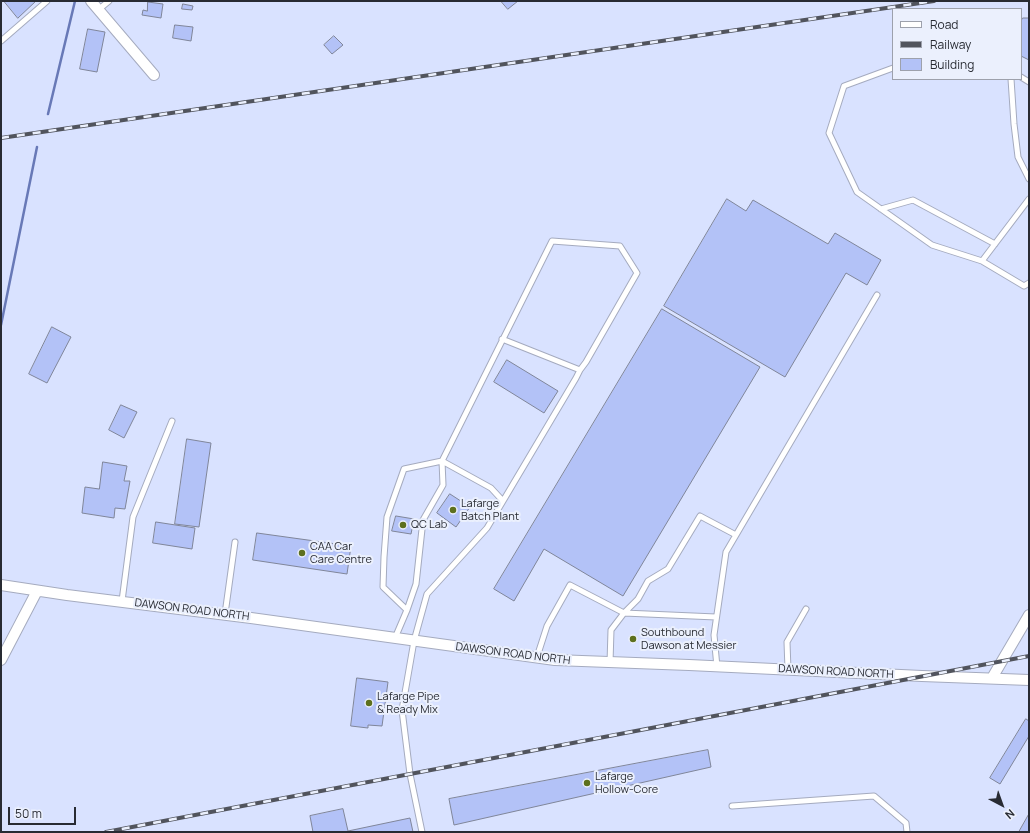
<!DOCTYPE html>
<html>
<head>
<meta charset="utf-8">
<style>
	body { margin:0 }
	#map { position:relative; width:1030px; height:833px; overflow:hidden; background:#ebf0fd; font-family:Manrope,sans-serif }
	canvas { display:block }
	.frame { position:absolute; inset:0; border:2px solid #282b33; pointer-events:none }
	.legend { position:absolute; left:892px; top:8px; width:130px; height:72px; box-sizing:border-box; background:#ebf0fd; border:1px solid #9da1ac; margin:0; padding:5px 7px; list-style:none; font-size:12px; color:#282b33 }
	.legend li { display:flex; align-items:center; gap:8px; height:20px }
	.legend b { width:20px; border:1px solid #9da1ac }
	.north { position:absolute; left:982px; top:785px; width:40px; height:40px; -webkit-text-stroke:3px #ebf0fd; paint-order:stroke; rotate:139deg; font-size:11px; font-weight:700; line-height:16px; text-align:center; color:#282b33 }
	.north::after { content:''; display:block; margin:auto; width:14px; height:18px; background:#282b33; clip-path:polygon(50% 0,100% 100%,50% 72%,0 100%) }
	.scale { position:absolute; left:8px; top:807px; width:68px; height:18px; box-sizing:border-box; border:2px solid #282b33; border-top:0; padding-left:5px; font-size:12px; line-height:14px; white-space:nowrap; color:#282b33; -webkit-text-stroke:3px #ebf0fd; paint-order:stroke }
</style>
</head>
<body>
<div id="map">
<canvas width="1030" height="833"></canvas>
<div class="frame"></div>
<ul class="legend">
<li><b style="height:5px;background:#fff"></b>Road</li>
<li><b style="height:5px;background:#51545d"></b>Railway</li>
<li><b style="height:11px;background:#b3c2f7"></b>Building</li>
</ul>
<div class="north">N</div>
<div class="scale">50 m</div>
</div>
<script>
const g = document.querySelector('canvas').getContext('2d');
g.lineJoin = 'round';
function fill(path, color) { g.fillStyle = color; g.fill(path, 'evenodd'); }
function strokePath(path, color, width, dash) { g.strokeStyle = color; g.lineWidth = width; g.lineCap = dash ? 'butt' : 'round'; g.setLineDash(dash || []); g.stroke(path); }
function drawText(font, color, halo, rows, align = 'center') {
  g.font = font + ' Manrope,sans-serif'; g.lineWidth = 4; g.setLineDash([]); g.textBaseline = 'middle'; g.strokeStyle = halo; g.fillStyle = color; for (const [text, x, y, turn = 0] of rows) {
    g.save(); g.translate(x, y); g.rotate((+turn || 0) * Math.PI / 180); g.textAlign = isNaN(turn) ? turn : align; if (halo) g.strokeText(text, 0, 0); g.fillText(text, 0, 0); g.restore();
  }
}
fill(new Path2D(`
	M 1,1 L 1029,1 L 1029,832 L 1,832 ZM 893,9 L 1021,9 L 1021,79 L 893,79 Z`), '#d9e2ff');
strokePath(new Path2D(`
	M 48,114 L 75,1
	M 1,325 L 37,147`), '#6879b7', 2.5);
const building = new Path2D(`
	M 4,1 L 36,1 L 18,18 Z
	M 501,1 L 518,1 L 508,9 Z
	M 148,2 L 163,4 L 161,18 L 142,15 L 143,10 L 147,11 Z
	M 183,4 L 193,6 L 192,10 L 182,9 Z
	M 1023,18 L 1029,18 L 1029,60 L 1021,56 L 1021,21 Z
	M 175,25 L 193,27 L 191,41 L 173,38 Z
	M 88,29 L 105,32 L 97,72 L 80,69 Z
	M 334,36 L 343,45 L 332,54 L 324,45 Z
	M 727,199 L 746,211 L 753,200 L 828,244 L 835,233 L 881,260 L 867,285 L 846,273 L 785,377 L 664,306 Z
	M 662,309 L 760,367 L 623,596 L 544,549 L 514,601 L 494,589 Z
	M 52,327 L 71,337 L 47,383 L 29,374 Z
	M 507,360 L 558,391 L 544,413 L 494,382 Z
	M 121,405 L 137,412 L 124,438 L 109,430 Z
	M 187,439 L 211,443 L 199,527 L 175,524 Z
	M 103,462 L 127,466 L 124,481 L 130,481 L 125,509 L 115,508 L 114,518 L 82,513 L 85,487 L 99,489 Z
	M 450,494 L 470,507 L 456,527 L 437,513 Z
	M 396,516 L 414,519 L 411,534 L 392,531 Z
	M 156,522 L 195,528 L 192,549 L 153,543 Z
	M 257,533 L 351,546 L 347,574 L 253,560 Z
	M 357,678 L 388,682 L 382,726 L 368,725 L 368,728 L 351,726 Z
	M 1026,719 L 1029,721 L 1029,736 L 1000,784 L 990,778 Z
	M 708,750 L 711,767 L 454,825 L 449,799 Z
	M 343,809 L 348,831 L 410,818 L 413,832 L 313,832 L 310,816 Z
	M 1029,814 L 1029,832 L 1019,832 Z`);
fill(building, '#b3c2f7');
strokePath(building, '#80869a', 1);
const lane = new Path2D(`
	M 98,10 L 109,1
	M 1,41 L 47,1
	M 893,68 L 844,86 L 829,133 L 857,192 L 932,245 L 982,261
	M 1021,77 L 1029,82
	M 1011,79 L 1014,124 L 1018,157 L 1029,179
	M 1029,199 L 982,261 L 1024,286 L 1029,283
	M 881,209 L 913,200 L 995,244
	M 502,339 L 580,370
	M 122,601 L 133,517 L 172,421
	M 407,610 L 383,587 L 384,557 L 387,517 L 404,469 L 442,461 L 491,488 L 503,501
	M 225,614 L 235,542
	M 395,638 L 407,610 L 416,584 L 423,520 L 443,485 L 442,461 L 552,241 L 620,246 L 637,273 L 586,362 L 580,370 L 576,378 L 487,528 L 427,594 L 414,641 L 402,710 L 410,774 L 422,832
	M 537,657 L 547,626 L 570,585 L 624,613 L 716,617
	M 610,663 L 611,630 L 624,613 L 638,599 L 648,581 L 668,569 L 700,516 L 736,535
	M 717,667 L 714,635 L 726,552 L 877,295
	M 788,670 L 787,642 L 806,609
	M 732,806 L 874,796 L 906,823 L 907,832`);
const street = new Path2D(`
	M 91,1 L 154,75
	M 1,585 L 67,595 L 251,618 L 555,660 L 689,665 L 922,676 L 1029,680
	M 1,660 L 37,591
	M 992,678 L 1029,615`);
strokePath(lane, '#a5abbf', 7);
strokePath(street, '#a5abbf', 12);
strokePath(lane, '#fff', 5);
strokePath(street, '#fff', 10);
const rail = new Path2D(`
	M 1,138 L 934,1
	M 106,832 L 1029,656`);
strokePath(rail, '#51545d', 4);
strokePath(rail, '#ebf0fd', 2.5, [8]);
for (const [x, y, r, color] of [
	[453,510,4,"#5d701e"],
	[403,525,4,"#5d701e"],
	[302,553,4,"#5d701e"],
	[633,639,4,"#5d701e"],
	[369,703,4,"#5d701e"],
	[587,783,4,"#5d701e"]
]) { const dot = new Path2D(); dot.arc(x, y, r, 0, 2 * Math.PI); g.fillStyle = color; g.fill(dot); strokePath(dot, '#ebf0fd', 1.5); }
drawText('11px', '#282b33', '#ebf0fd', [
	["Lafarge",461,504],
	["Batch Plant",461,517],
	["QC Lab",411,525],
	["CAA Car",310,547],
	["Care Centre",310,560],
	["Southbound",641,633],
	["Dawson at Messier",641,646],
	["Lafarge Pipe",377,697],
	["& Ready Mix",377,710],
	["Lafarge",595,777],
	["Hollow-Core",595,790]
], 'left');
drawText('11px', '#282b33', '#ebf0fd', [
	["DAWSON ROAD NORTH",192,610,7],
	["DAWSON ROAD NORTH",513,654,7],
	["DAWSON ROAD NORTH",836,672,3]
]);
</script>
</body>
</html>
